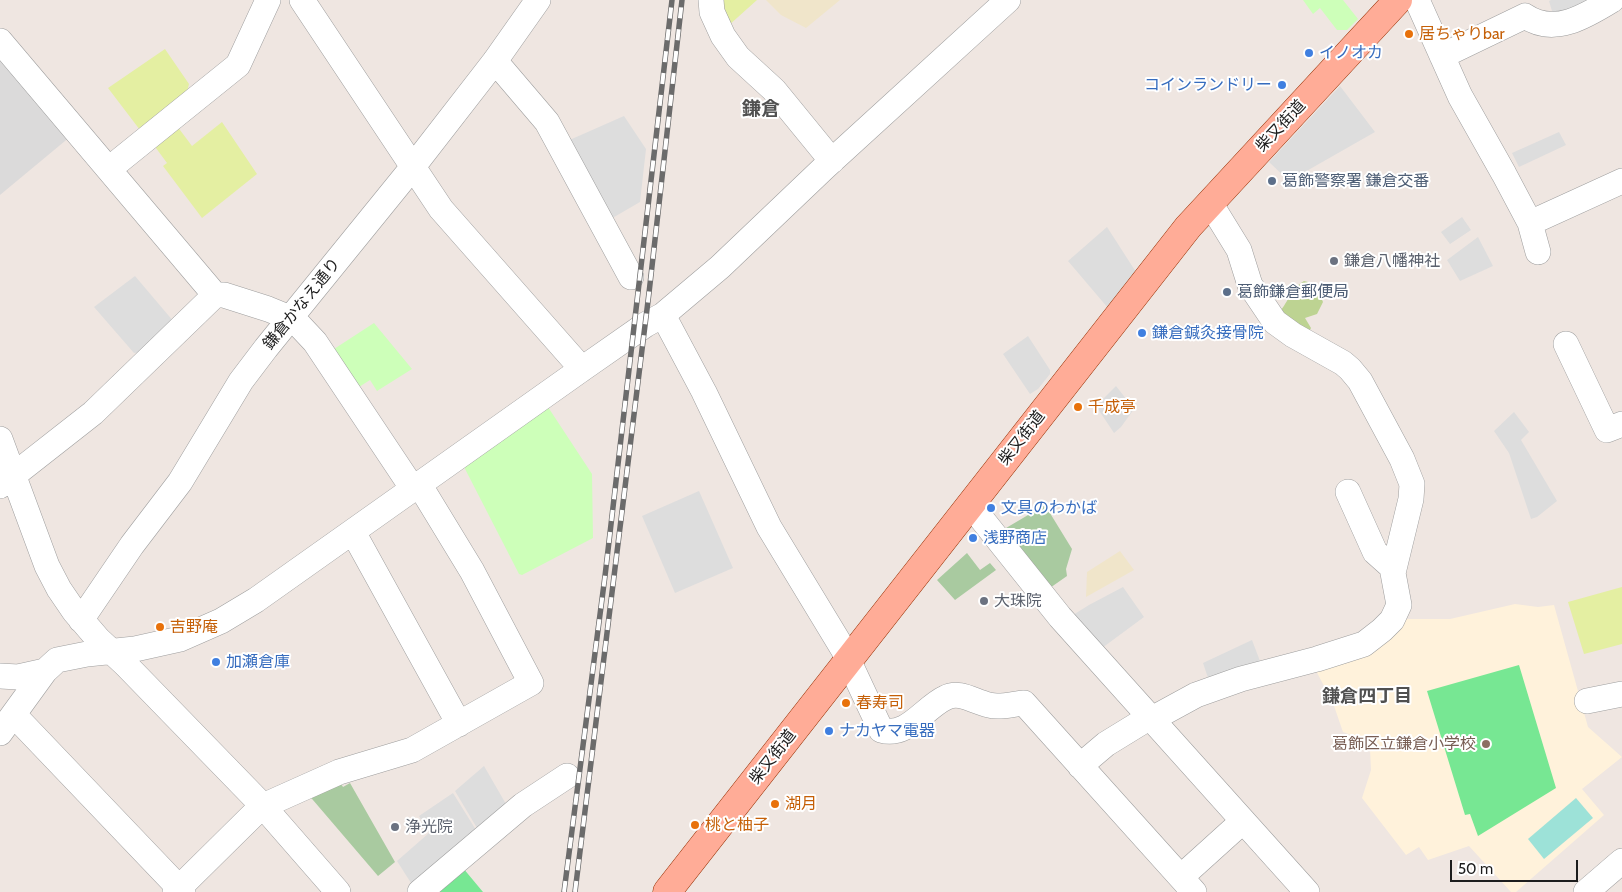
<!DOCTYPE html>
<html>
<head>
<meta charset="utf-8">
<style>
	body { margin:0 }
	#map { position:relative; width:1622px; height:892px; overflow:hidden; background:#efe6e1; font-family:Cabin,sans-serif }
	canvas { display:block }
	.scale { position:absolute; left:1450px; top:860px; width:128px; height:22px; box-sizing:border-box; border:2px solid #1d1d1d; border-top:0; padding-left:6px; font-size:15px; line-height:18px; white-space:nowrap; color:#1d1d1d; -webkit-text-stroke:4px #fff; paint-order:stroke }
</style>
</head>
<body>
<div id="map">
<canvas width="1622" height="892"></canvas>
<div class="scale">50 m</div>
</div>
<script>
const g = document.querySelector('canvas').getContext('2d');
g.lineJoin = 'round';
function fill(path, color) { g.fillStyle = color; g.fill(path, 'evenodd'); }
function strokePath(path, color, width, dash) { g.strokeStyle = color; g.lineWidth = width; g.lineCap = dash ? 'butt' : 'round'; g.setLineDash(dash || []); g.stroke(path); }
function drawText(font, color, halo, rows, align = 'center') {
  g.font = font + ' Cabin,"Noto Sans JP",sans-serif'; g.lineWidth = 4; g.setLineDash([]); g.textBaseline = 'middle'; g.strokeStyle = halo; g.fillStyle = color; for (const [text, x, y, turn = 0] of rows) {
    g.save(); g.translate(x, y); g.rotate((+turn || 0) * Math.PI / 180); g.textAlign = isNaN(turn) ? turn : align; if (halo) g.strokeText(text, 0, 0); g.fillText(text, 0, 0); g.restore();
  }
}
fill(new Path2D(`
	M 0,57 L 71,136 L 0,195 Z`), '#dbdada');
fill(new Path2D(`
	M 1515,604 L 1538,607 L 1554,605 L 1588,727 L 1622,757 L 1582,789 L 1604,815 L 1516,892 L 1511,892 L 1469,846 L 1428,860 L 1419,847 L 1406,855 L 1362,798 L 1371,770 L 1370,749 L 1360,738 L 1343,732 L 1333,703 L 1314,667 L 1401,619 L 1450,619 Z`), '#fff2db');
fill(new Path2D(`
	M 766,0 L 840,0 L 806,28 L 781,15 Z
	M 1120,551 L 1134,570 L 1086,597 L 1087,572 Z`), '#f0e5ca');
fill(new Path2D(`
	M 720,0 L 757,0 L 728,26 Z
	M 165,49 L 189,84 L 186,96 L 140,130 L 108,88 Z
	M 222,122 L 257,174 L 202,218 L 163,166 L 167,163 L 153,144 L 177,126 L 192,146 Z
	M 1622,587 L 1622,644 L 1584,654 L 1568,602 Z`), '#e4efa2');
fill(new Path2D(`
	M 1304,281 L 1315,284 L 1323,302 L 1317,314 L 1305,318 L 1311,328 L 1309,332 L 1293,327 L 1281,310 C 1291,297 1289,291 1304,281 Z`), '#bdd392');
fill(new Path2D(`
	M 1045,505 L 1072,549 L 1066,569 L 1067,576 L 1047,590 L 1001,531 Z
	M 967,553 L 980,570 L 990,563 L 996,570 L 955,600 L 937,580 Z
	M 338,779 L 343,787 L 350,783 L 395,862 L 378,876 L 307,793 Z`), '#a9caa0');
fill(new Path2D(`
	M 1303,0 L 1343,0 L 1358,19 L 1347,30 L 1337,30 L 1320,8 L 1313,14 Z
	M 374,323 L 412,369 L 377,391 L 370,380 L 359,387 L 334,349 Z
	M 546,404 L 592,474 L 593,538 L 522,575 L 519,574 L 462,463 Z`), '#cdffb9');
fill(new Path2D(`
	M 1519,665 L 1556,788 L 1478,836 L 1470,814 L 1465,815 L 1427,691 Z
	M 463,868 L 483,892 L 431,892 Z`), '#77e793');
fill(new Path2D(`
	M 1551,0 L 1590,0 L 1555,21 L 1549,1 Z
	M 1340,86 L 1375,132 L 1289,181 L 1269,162 Z
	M 624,116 L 646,149 L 640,202 L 609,220 L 565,142 Z
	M 1559,132 L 1566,145 L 1519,167 L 1512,153 Z
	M 1462,217 L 1471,230 L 1450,244 L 1441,232 Z
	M 1107,227 L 1136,272 L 1108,308 L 1068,261 Z
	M 1478,237 L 1493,266 L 1460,281 L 1447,260 Z
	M 135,276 L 174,322 L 142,352 L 134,353 L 94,307 Z
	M 1028,336 L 1050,370 L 1050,374 L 1038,389 L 1030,394 L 1003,354 Z
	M 1116,386 L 1134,409 L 1121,427 L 1114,433 L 1096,406 Z
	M 1514,412 L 1529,432 L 1521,440 L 1557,501 L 1537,517 L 1531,519 L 1509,453 L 1494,431 Z
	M 699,491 L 733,568 L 675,593 L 642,516 Z
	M 1123,587 L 1144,617 L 1098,651 L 1073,615 L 1089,605 Z
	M 1252,640 L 1263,669 L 1210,684 L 1203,663 Z
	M 484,766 L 506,804 L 477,828 L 455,791 Z
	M 453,793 L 476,830 L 411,883 L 397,861 L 429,833 L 419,816 Z`), '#ddd');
fill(new Path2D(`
	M 1576,798 L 1593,818 L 1544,859 L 1528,839 Z`), '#9de2d8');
const minor = new Path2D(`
	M 302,0 L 441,209 L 582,369
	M 711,0 L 712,12 L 723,36 L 738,57 L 774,90 L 832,161
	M 1417,0 L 1460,96 L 1504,174 L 1530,223 L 1538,252
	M 0,41 L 215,295
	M 1442,56 L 1525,16 C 1554,36 1586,16 1612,0
	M 495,61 L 547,122 L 631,277
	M 109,169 L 238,65 L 268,0
	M 1530,223 L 1622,181
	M 663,315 L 704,392 L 769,527 L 843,649 L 881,730 C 907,738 924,708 945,698 C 960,690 974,702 989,705 C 999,708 1013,704 1024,703 L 1194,892
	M 1566,344 L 1607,430 L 1622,424
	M 0,439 L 47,566 L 59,589 L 74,611 L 98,639 L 125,664 L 263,806 L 338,892
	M 0,486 L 93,413 L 215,295 L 224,295 L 268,309 L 290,318 L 300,326 L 315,342 L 413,489
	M 1348,492 L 1375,552 L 1394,569
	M 969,506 L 977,513 L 1060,617 L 1307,892
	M 353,532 L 459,724
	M 81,620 L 132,545 L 180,482 L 241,381 L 266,348 L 412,168 L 495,61 L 538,0
	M 0,676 L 18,677 L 45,671
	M 1587,701 L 1622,694
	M 14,715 L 183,892
	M 1152,719 L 1196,695 L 1241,679 L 1317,659 L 1364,644 L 1382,630 L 1392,620 L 1399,605 L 1393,573 L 1411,499 L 1412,484 L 1402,459 L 1360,381 L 1350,369 L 1343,363 L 1293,335 L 1275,322 L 1250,285 L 1239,250 L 1215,211 L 1209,204
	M 0,733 L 45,671 L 57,660 L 87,654 L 135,649 L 180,639 L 221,621 L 256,600 L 582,369 L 645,325 L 663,315 L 720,267 L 825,167 L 1008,0
	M 1080,766 L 1106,744 L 1150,717
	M 1181,877 L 1243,821
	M 175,892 L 254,814 L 263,806 L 339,772 L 412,750 L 531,683 L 472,571 L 419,484
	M 420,892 L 523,805 L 567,776
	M 1586,892 L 1622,861`);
const major = new Path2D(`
	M 667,892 L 1188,227 L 1398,0`);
strokePath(minor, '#9e9e9e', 26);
strokePath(major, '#962e00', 29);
strokePath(minor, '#fff', 25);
strokePath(major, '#ffac97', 28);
const rail = new Path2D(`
	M 564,892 L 605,576 L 672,0
	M 575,892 L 649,293 L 682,0`);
strokePath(rail, '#6b6b6b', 5.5);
strokePath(rail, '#fff', 4, [11]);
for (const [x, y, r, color] of [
	[1409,34,5,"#e8710a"],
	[1309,53,5,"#3f7fe0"],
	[1282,85,5,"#3f7fe0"],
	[1272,181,5,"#5c6f8a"],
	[1334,261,5,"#6b7280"],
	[1227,292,5,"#5c6f8a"],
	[1142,333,5,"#3f7fe0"],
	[1078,407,5,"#e8710a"],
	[991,508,5,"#3f7fe0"],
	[973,538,5,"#3f7fe0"],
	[984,601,5,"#6b7280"],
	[160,627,5,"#e8710a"],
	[216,662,5,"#3f7fe0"],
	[846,703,5,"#e8710a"],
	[829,731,5,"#3f7fe0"],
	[1486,744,5,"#8d6e63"],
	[775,804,5,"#e8710a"],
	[695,825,5,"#e8710a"],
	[395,827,5,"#6b7280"]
]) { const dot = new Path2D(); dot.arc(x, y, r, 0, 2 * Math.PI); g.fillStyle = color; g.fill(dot); strokePath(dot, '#fff', 2); }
drawText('16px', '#c56008', '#fff', [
	["居ちゃりbar",1419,34],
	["千成亭",1088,407],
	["吉野庵",170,627],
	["春寿司",856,703],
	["湖月",785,804],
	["桃と柚子",705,825]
], 'left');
drawText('16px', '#366cbe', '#fff', [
	["イノオカ",1319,53],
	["コインランドリー",1272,85,"right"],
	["鎌倉鍼灸接骨院",1152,333],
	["文具のわかば",1001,508],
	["浅野商店",983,538],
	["加瀬倉庫",226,662],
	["ナカヤマ電器",839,731]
], 'left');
drawText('16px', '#1d1d1d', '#fff', [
	["柴又街道",1281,126,-47],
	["鎌倉かなえ通り",302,304,-51],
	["柴又街道",1022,438,-52],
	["柴又街道",773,757,-52]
]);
drawText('16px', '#4e5e75', '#fff', [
	["葛飾警察署 鎌倉交番",1282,181],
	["葛飾鎌倉郵便局",1237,292]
], 'left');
drawText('16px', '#5b616d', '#fff', [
	["鎌倉八幡神社",1344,261],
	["大珠院",994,601],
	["浄光院",405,827]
], 'left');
drawText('16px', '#785e54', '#fff', [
	["葛飾区立鎌倉小学校",1476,744]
], 'right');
drawText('bold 18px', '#505050', '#fff', [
	["鎌倉四丁目",1367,697]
]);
drawText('bold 19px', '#505050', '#fff', [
	["鎌倉",761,109]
]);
</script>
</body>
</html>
